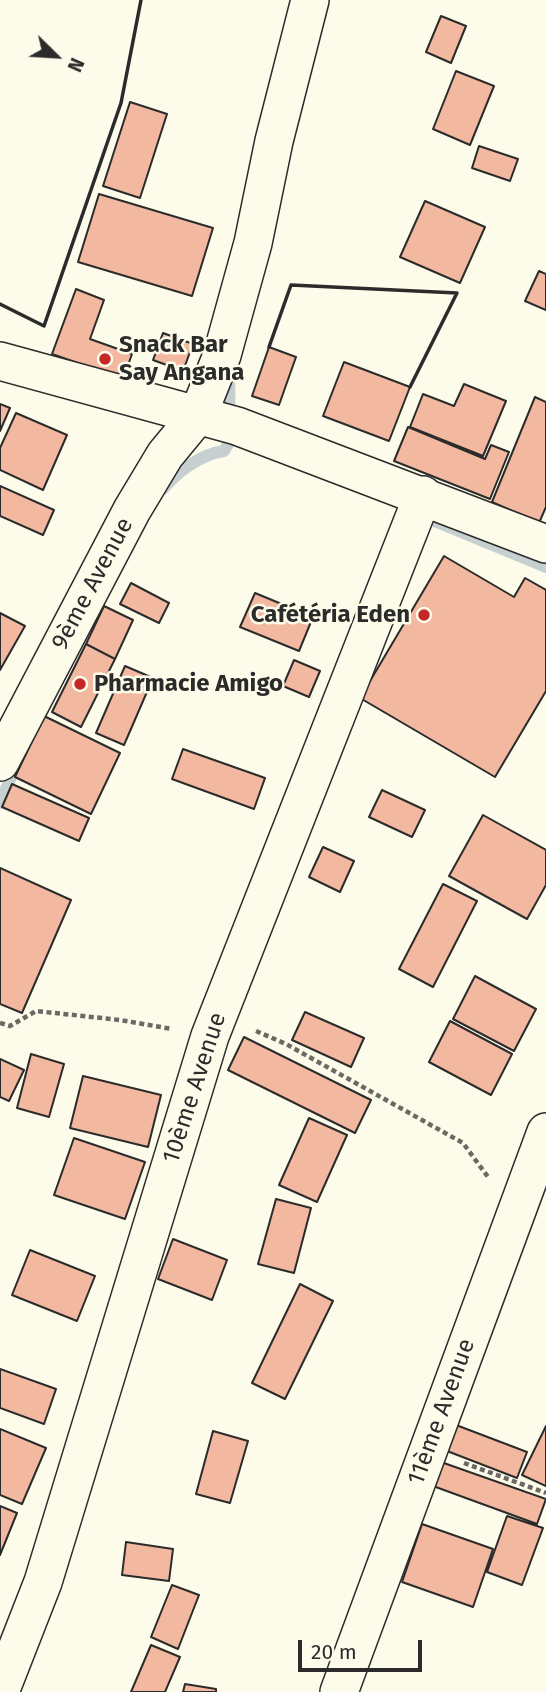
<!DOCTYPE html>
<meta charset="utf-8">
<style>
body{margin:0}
#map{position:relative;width:546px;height:1692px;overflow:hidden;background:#fdfbea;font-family:"Fira Sans",sans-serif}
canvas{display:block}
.north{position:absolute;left:21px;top:21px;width:70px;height:70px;-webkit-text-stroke:5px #fdfbea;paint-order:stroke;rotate:114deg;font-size:19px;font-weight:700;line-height:28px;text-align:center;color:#2b2b2b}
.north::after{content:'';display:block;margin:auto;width:24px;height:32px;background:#2b2b2b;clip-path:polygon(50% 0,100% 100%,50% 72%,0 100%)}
.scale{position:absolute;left:298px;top:1640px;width:124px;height:32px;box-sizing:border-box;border:4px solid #2b2b2b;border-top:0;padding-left:9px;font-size:21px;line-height:24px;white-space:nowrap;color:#2b2b2b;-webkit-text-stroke:5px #fdfbea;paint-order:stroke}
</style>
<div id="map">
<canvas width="546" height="1692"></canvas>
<div class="north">N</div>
<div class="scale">20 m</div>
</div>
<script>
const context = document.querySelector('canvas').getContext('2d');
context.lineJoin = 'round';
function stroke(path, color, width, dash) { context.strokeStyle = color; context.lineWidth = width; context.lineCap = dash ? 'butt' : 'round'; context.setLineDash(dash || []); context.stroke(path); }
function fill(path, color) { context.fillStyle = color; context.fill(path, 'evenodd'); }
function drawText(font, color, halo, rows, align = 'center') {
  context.font = font + ' "Fira Sans",sans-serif'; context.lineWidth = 5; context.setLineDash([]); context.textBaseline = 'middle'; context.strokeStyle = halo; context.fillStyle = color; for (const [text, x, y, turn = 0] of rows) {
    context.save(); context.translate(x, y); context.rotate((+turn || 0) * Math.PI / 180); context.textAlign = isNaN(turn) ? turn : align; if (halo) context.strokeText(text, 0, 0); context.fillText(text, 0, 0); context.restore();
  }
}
const stream = new Path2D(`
 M163,489C177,472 201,454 224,451L230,441L229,370
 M420,515L546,567
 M0,803L18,761`);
const building = new Path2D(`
 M441,16L466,26L451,63L426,52Z
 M456,71L494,86L470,145L433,129Z
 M130,102L167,114L140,198L103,186Z
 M479,146L518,159L510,181L472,168Z
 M99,194L213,228L192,296L78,262Z
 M425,201L485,227L460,283L400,257Z
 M539,271L546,274V310L525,301Z
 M76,289L104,300L90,339L132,354L123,379L52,354Z
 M163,333L193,344L183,371L153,360Z
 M269,347L296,357L279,405L252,396Z
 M344,362L410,387L389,441L323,416Z
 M464,384L506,401L483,456L410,427L423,394L454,406Z
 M535,397L546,402V507L539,523L492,502Z
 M0,404L10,408L0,431Z
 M16,413L67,435L43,490L0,470V448Z
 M408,427L485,459L491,445L509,452L490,499L394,461Z
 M0,486L54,510L43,535L0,516Z
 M444,556L514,597L525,578L546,590V691L495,777L360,698Z
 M131,583L169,603L159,623L120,604Z
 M255,593L313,617L299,651L240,627Z
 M104,606L133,620L115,659L86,644Z
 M0,613L25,626L0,670Z
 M86,644L115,659L81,727L52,712Z
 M294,660L320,671L309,697L283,686Z
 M125,666L153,678L124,745L96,733Z
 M44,716L120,753L91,814L15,777Z
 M183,749L265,778L254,809L172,779Z
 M12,784L89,818L79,841L2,807Z
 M382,790L425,810L412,837L369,817Z
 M483,815L546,850V885L527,919L449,876Z
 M323,847L354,861L340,892L309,877Z
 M0,868L71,900L22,1013L0,1004Z
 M443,884L477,901L433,987L399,969Z
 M475,976L536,1009L514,1051L453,1019Z
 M305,1012L364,1038L351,1067L292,1040Z
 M450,1021L512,1054L491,1095L429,1062Z
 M244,1037L371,1100L355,1133L228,1070Z
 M31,1054L64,1064L49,1117L17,1108Z
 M0,1059L24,1070L9,1101L0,1097Z
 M83,1076L161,1095L148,1147L70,1128Z
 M309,1118L347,1135L317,1202L279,1185Z
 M74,1138L145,1162L125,1219L54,1195Z
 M276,1199L311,1208L294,1273L258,1264Z
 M173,1239L227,1260L212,1300L158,1279Z
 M30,1250L95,1276L77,1321L12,1295Z
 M300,1284L333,1301L285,1399L252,1383Z
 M0,1369L56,1389L44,1424L0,1408Z
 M456,1425L527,1452L517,1478L447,1451Z
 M546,1426V1486L522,1475Z
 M0,1429L46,1448L22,1504L0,1495Z
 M213,1431L248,1441L230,1503L196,1494Z
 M441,1462L546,1499L537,1524L433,1486Z
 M0,1506L17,1513L0,1555Z
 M507,1516L543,1528L522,1585L487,1572Z
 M422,1524L493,1549L473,1607L402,1582Z
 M126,1542L173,1549L169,1581L122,1575Z
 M172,1585L199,1595L178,1649L151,1637Z
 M151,1645L180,1657L165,1692H131Z
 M185,1684L216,1689V1692H183Z`);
const path = new Path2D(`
 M0,1023L10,1026L36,1011L120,1020L172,1029
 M256,1031L286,1044L463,1143L488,1177
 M464,1463L546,1493`);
const minor = new Path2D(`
 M0,361L237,426L546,544
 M0,762L132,510L165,455L198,415L222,355L253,243L274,141L310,0
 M0,1692L43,1582L210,1036L423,495
 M339,1692L546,1132`);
const wall = new Path2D(`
 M0,304L44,326L121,103L141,0
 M269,347L291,285L457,293L410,387`);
const markers = [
 [105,359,7,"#c62828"],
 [424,615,7,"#c62828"],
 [80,684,7,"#c62828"]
];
const poiNames = [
 ["Snack Bar",119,345],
 ["Say Angana",119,373],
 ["Cafétéria Eden",410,615,"right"],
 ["Pharmacie Amigo",94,684]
];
const streetNames = [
 ["9ème Avenue",93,584,-62],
 ["10ème Avenue",195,1088,-72],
 ["11ème Avenue",442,1412,-70]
];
stroke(stream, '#c7d0d0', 12);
fill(building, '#f2b8a0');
stroke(building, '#2b2b2b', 2);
stroke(minor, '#2b2b2b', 40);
stroke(path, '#6a6964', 4.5, [5, 3.5]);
stroke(minor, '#fdfbea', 37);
stroke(wall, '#2b2b2b', 3.5);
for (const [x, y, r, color] of markers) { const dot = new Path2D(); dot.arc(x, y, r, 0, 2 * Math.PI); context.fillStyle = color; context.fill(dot); stroke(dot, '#fdfbea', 2.5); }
drawText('bold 24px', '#2b2b2b', '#fdfbea', poiNames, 'left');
drawText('24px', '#2b2b2b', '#fdfbea', streetNames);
</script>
